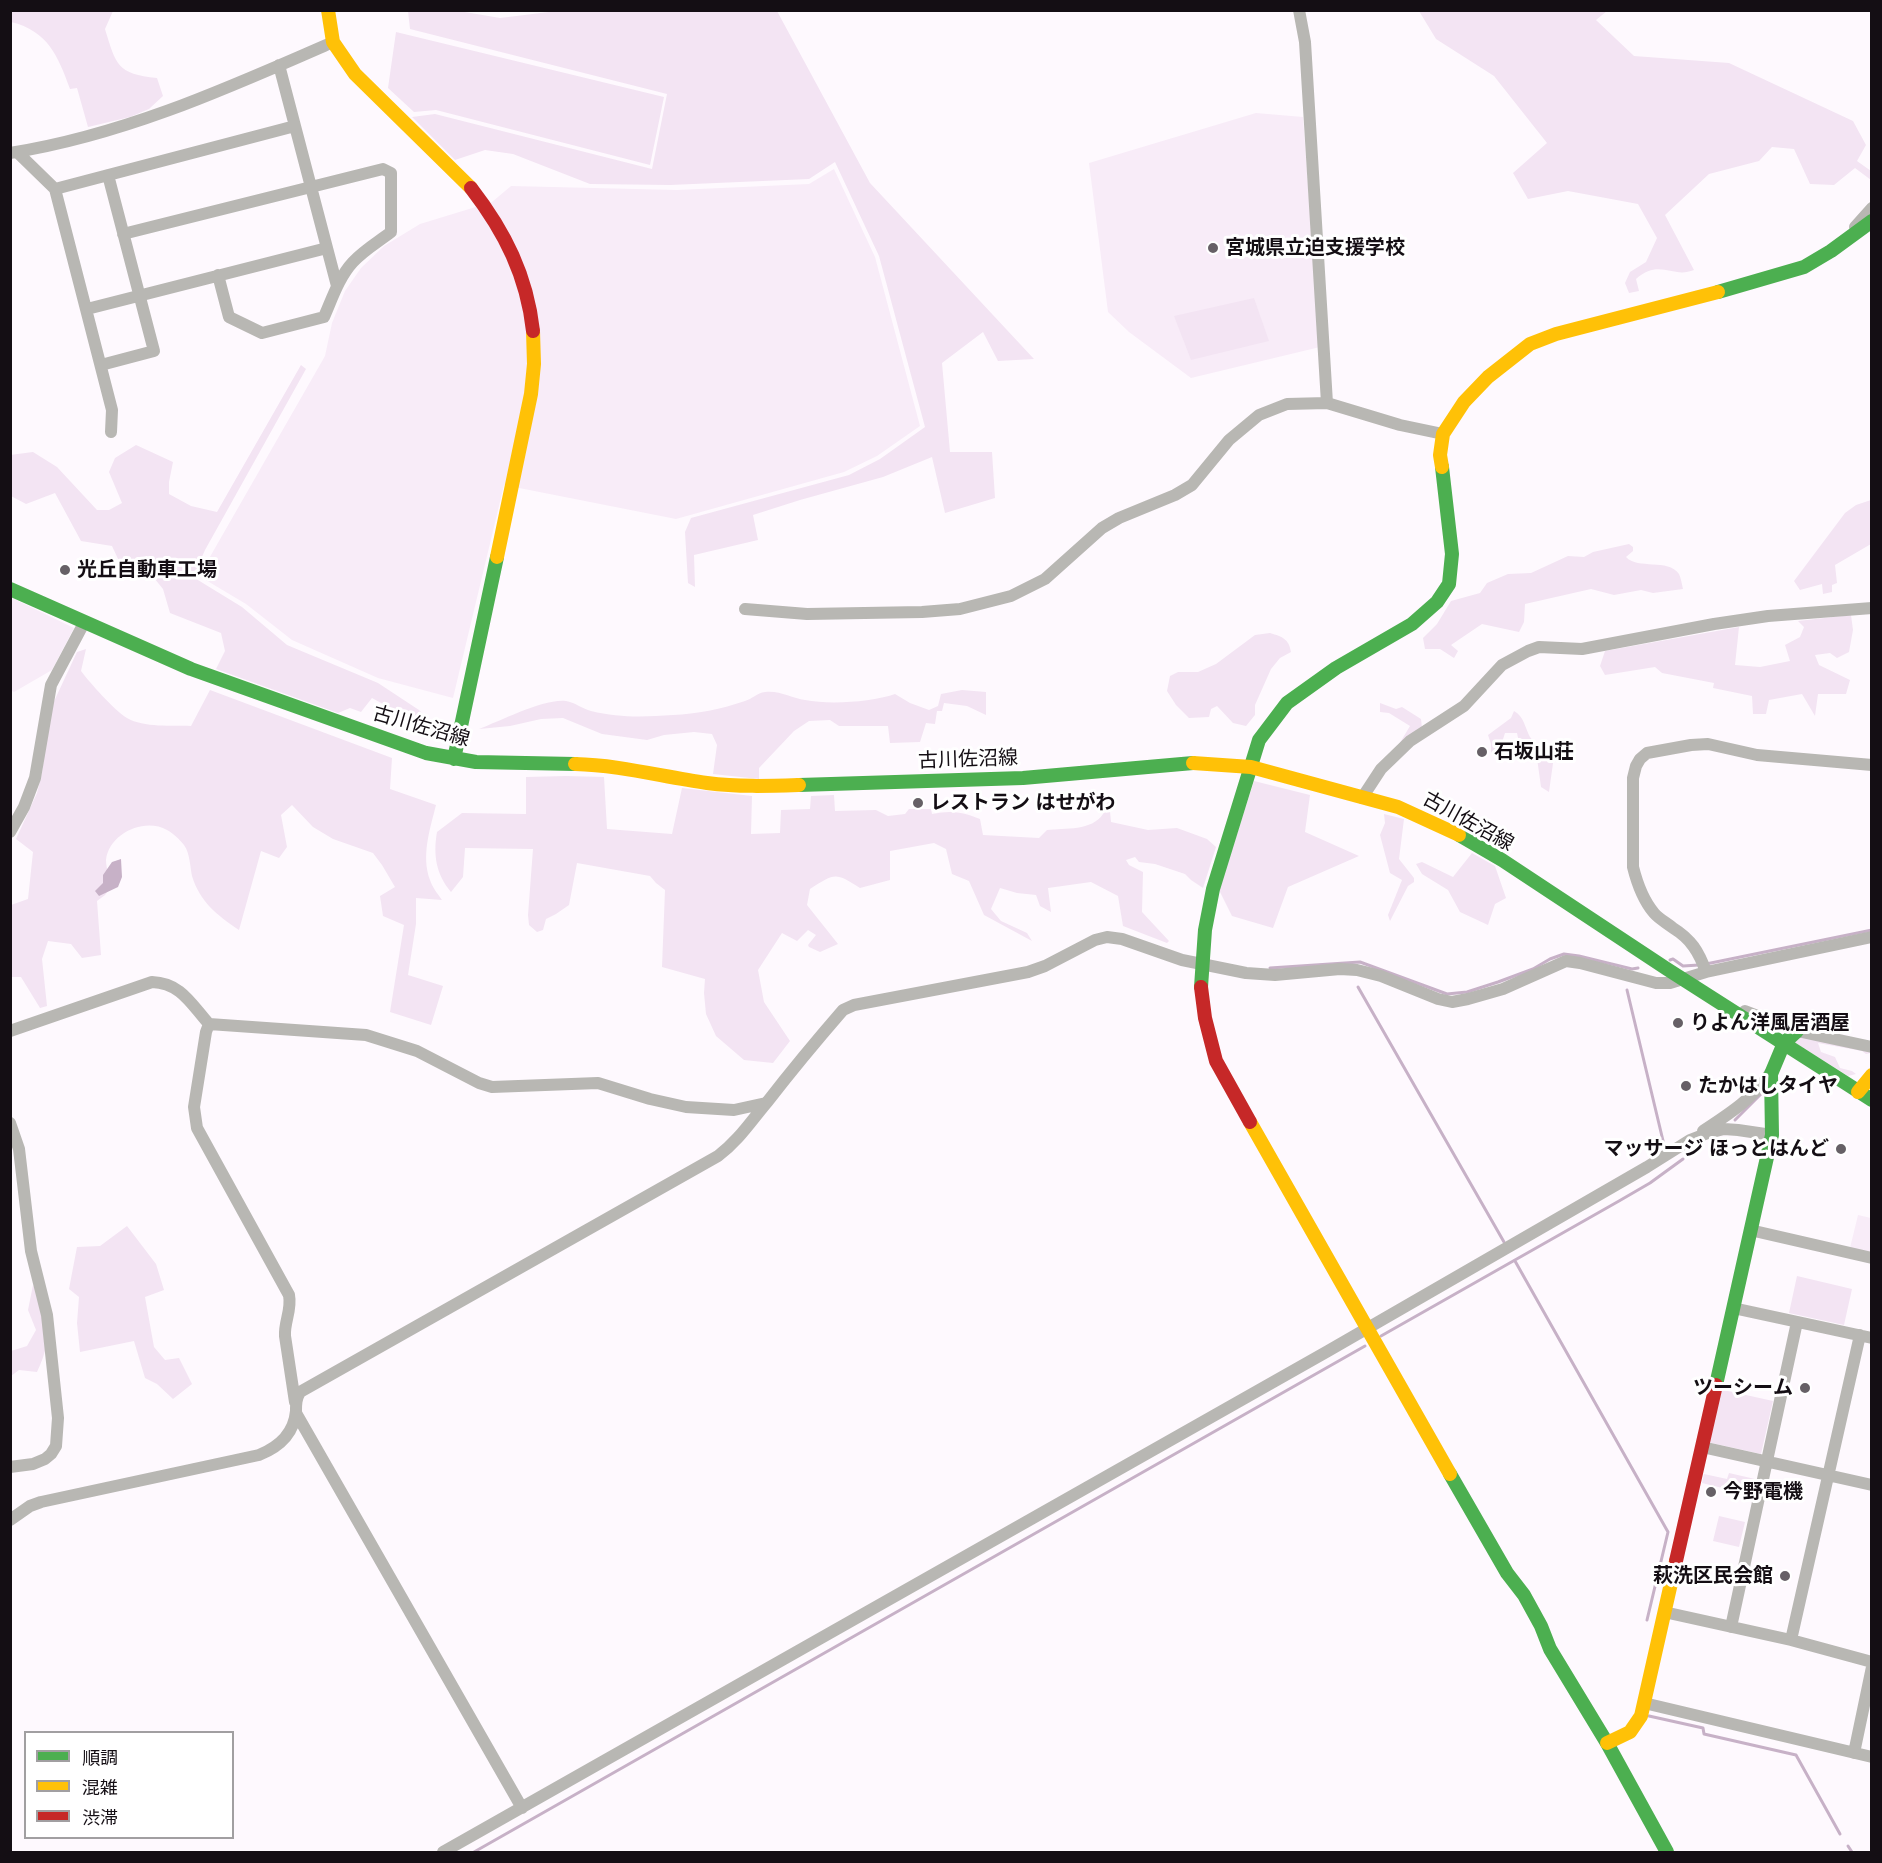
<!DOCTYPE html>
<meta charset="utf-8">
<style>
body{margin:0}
#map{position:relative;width:1882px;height:1863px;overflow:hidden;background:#fef9fe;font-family:Arial,"Noto Sans JP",sans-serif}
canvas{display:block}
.frame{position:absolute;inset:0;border:12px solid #140e14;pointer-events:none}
.legend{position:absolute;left:24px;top:1731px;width:210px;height:108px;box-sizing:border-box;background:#fff;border:2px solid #a19fa1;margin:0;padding:8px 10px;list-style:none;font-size:18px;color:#140e14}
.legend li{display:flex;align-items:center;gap:12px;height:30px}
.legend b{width:30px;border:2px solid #a19fa1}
</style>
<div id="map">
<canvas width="1882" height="1863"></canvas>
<div class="frame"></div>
<ul class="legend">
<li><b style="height:8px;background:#4caf50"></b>順調</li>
<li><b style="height:8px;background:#ffc107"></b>混雑</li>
<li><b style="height:8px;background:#c62828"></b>渋滞</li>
</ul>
</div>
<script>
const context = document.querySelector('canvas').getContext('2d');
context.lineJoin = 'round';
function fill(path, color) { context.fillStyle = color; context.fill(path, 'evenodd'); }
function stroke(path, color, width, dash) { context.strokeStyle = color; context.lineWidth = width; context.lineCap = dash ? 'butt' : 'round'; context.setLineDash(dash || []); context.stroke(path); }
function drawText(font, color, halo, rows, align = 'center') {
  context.font = font + ' Arial,"Noto Sans JP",sans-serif'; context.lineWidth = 6; context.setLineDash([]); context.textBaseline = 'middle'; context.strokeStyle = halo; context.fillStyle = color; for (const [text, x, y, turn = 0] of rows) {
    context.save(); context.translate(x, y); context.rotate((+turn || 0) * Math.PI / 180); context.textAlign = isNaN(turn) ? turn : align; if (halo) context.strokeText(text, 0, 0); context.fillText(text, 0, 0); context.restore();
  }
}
const built = new Path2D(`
 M1256,113L1303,117L1320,347L1191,378L1129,332L1108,312L1089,163Z
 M834,169L875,257L920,426L877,456L844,472L676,519L504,485L453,698L378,678L292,640L246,604L199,576L325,356L332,323L345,291L361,268L384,246L420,224L492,202L511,186L677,190L809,184Z
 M10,597L74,628L52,670L14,692L10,690Z
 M1858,1215L1871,1218V1254L1850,1248Z`);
const green = new Path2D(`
 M11,10L113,11L105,29C116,65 117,74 157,78L163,96L149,109L130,117L88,127L77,88L70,89C58,56 48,31 11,22Z
 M557,11H777L870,183L1034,359L998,361L983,332L942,363L950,452H992L995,498L945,513L932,457L883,477L800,500L753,515L758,540L694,555L695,587L688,583L685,532L691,518L849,475L880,459L925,427L879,256L835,162L809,179L670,185L590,184L513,154L485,150L455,160L412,117L435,114L652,169L667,94L410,29L408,11H459L500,18Z
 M1419,11H1607L1596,20L1634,56L1729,63L1853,121L1866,145L1857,161L1871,171V180L1855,168L1834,185L1810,184L1794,149L1772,147L1759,161L1709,174L1665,215L1694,270C1672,279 1660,258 1636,279L1639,291L1629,293L1625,283L1630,272L1646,262L1657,238L1638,204L1568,191L1528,199L1513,173L1547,143L1494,76L1436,39Z
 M396,32L664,97L650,165L436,110L414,112L388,88Z
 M1254,298L1269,341L1191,360L1174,316Z
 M301,365L306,369L205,550L193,577L242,607L287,645L378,683L419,710L437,729L412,720L372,698L361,712L350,708L338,713L216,669L225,651L221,633L170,613L163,589L150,573L138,571L125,574L112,546L81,541L55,493L26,504L11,496L10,455L33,452L57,467L97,510H109L122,503L109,472L115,458L136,445L173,462L169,482V494L191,506L217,512Z
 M1871,500V544L1835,565L1837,583L1832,585V592L1823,594L1822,584L1800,590L1794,581L1845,513L1856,505Z
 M1629,544L1633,547V551L1626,557C1638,570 1668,558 1679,574C1681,578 1682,585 1683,589L1653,593L1641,590L1614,595L1591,589L1525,604L1524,622L1519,632L1482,624L1451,645L1458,651L1454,658L1440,649H1425L1423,638L1437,624L1451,601L1480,593L1487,583L1508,574L1531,573L1568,556L1584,557L1593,552Z
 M1851,615L1853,630L1849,652L1837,658L1830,653L1815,655L1819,665L1850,680L1846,694H1818L1815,716L1802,694L1769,700L1766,714H1753L1752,696L1713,688L1714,683L1662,673L1655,667L1605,675L1600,666L1605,651L1739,627L1735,665L1760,667L1790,661L1785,645L1800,637L1804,627L1798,621Z
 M1270,633C1283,637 1289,639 1291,652L1280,658L1271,669L1255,705V715L1246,726L1233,723L1217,706L1211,709L1209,717L1189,718L1176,705L1167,691L1170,676L1178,672H1198L1216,664L1255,635Z
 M86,649L81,671C91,684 113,709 127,718C144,728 172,725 191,726L210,690L392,758L390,789L436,805C430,829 421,856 430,880C432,887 438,894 442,900L416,898V924L408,975L443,986L431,1025L390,1012L404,925L383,916L380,896L395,887L382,865L373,853L333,839L313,827L292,805L281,815L287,847L279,858L261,851L239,930C217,915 200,902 192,876C190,867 190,853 184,845C180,840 173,833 167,830C145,817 109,833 106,860C106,868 110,879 111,887L105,895L97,901L101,955L82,958L71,944L48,941L42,959L47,1006L40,1008L21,977H11V905L28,899L33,852L16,839L37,793L42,773L50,710L77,652Z
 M962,690L986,692V715L967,706L944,703L942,711H937L935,724L926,723L920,742L890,743L888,726H839L830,720L809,721L794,731L759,768V779L713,774L717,745L712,734L694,732L664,735L647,740L602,734L563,718L541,719L510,726L479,729C500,721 545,698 566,701C574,702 583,709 591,711C619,718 645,717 673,715C696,714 722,709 745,701C752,699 757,693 765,692C779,690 792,698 805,700C830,705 872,702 895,694L910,703L929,710L938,706L941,694Z
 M1380,703L1396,709L1402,707L1421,719L1422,728L1398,746L1410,726L1389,713L1380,712Z
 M1514,711C1524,716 1525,728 1530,737C1534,744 1547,749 1554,756L1549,792L1541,787L1537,758L1520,747L1517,733H1505L1497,758L1491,753V744L1488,735L1511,718Z
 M566,776L604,777L607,829L672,834L682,788L752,796L751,834L780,833L781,810L810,809L811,796L834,795L835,811L876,810L888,816L905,814L909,809H931L932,814C951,810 963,812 980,819L983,835L1039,838L1047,830C1065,828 1092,831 1103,814C1105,809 1105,805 1109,801L1111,822L1148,830L1177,828L1207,839L1216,847L1203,888L1191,880L1185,874L1155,864L1139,862L1135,857L1126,860L1129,865L1143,872L1142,912L1169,941L1167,943L1123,926L1118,896L1091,882L1048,888L1051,912L1040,906L1036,895L1017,893L1000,888L991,909L1001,921L1027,933L1032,941L984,915L969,881L952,874L946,849L934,843L890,851V880L860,888C835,872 835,873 810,889L807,905L838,944L820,952L809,947L808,945L816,935L808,930L797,941L782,933L758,970L764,1002L790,1041L773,1063L744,1060L716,1036L706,1014L704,993L705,979L662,967L665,890L656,883L650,876L577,863L569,905L556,914L546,919L543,930L537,932L529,925L528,915L533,849L465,848L463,877L451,892C436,874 433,855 437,832L462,813L526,814V777Z
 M1254,781L1310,795L1305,832L1359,856L1288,887L1273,928L1232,916L1219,890Z
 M1469,813L1472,824L1506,844L1504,851L1462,827Z
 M1384,814L1404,819L1399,859L1414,878V882L1408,886L1390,921L1388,915L1402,880L1390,873L1380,835L1385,823Z
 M1472,853L1495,866L1506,898L1495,904L1488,925L1460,912L1448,890L1422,874L1416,864L1422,862L1453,877Z
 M1797,1035L1871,1052V1053L1866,1054L1862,1051L1818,1043L1821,1052L1835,1057L1840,1068L1852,1071L1856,1074L1848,1076L1794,1042Z
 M127,1226L156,1264L164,1290L145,1297L154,1347L165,1360L179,1358L192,1384L173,1399L157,1384L145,1378L134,1341L80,1352L77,1323L79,1297L69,1289L77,1247L100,1246Z
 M1797,1276L1852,1289L1844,1325L1789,1313Z
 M33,1285C39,1296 47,1332 46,1345C45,1354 41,1363 37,1372L19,1370L11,1376V1351L27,1346L36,1330L28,1310Z
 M1719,1389L1773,1401L1761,1454L1707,1442Z
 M1729,1473L1755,1479L1751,1495L1702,1483L1704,1474L1727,1479Z
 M1719,1516L1745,1522L1739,1547L1713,1541Z`);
const water = new Path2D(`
 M121,859L122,877L118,887L99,896L95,891L103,883V875L112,862Z`);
const stream = new Path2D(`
 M1670,960L1673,959L1683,966L1699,965
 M1706,964L1872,930
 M1270,968L1360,962L1447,994L1467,992L1498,982L1533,969L1550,959L1564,954L1579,956L1632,969L1638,968
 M1358,987L1504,1242
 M1627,990L1665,1149
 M1735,1120L1761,1094
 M1515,1261L1668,1532L1647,1620
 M1381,1336L1619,1201L1650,1183L1683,1159
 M1649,1716L1703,1728L1704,1734L1796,1755L1840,1834
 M1848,1846L1852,1852
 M474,1852L1365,1346`);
const street = new Path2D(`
 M1299,10L1305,42L1327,403
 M279,65L337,286
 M17,152L55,189L112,410L111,432
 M10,153C124,135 228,88 333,42
 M55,189L295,126
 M1855,227L1872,208
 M123,234L383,169L391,173V232C378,242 364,250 353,262C339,277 332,299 324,317L262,333L229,317L218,275
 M87,309L327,248
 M101,365L154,351L108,175
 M745,609L807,614L922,612L960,609L1011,596L1045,579L1102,528L1119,518L1175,495L1192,485L1229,440L1259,415L1287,404L1327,403L1400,425L1443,434
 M1362,798L1381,769L1410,741L1464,706L1502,665L1528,651L1539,647L1582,649L1714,624L1768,616L1872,608
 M10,832L24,807L35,778L51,685L84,623
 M1706,972C1699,952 1691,939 1673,928C1667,923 1659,919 1654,913C1643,900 1637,883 1633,867V778L1636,766L1640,759L1647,753L1691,745L1708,744L1757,755L1872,765
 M1745,1011L1797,1031L1872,1047
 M209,1024L206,1032L194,1107L197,1128L289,1295C292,1310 284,1322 285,1336L295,1402
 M10,1031L152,982C181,983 191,1004 209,1024L366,1035L417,1051L479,1083L492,1087L598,1083L650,1099L686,1107L734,1110L766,1103
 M10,1123L19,1149L31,1251L47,1315L58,1418L56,1446L51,1454L45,1459L33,1464L10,1467
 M1703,1131C1729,1114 1754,1098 1771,1072
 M1750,1230L1872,1258
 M1733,1308L1872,1338
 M296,1413L522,1808
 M1702,1447L1872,1485
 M10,1520L30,1506L41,1502L259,1455C279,1447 294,1434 296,1411C296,1404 296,1399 300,1392L718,1156C739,1140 751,1121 768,1101C792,1070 817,1040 843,1010L854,1005L1028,972L1045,966L1095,940L1107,937L1122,939L1182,960L1246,973L1275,975L1340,969L1357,970L1381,976L1438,999L1452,1002L1468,999L1503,989L1566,961L1580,963L1656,983H1670L1706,972L1872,937
 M1664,1612L1791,1640L1872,1662
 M1731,1627L1797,1322
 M1791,1640L1860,1335
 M1644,1703L1872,1757
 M1854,1753L1872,1667
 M443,1852L1328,1351L1647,1167L1690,1140L1708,1133L1724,1129L1738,1130L1772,1135`);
const fast = new Path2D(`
 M1718,292L1804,267L1831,251L1872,221
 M10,589L191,669L426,753L476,762L575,764
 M454,759L497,557
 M799,785L1023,778L1193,763
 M1459,835L1502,860L1667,969L1872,1100
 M1201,987L1205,930L1213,889L1259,740L1287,703L1336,668L1412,624L1437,602L1449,584L1452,554L1442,467
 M1716,1385L1772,1135L1771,1074L1784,1043L1797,1031
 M1450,1474L1507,1573L1524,1595L1541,1626L1550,1649L1607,1743L1667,1852`);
const slow = new Path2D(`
 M328,10L333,42L355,74L471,188
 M1442,467L1440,455L1443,434L1464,402L1488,377L1530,344L1556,334L1718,292
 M497,557L531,394L534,364L533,331
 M1193,763L1251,767L1398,807L1459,835
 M575,764C620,765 663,777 707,783C738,787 768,786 799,785
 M1858,1092L1872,1075
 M1250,1122L1450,1474
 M1607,1743L1630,1732L1641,1716L1676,1561`);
const jam = new Path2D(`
 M471,188C505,232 527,276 533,331
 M1201,987L1205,1018L1216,1061L1250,1122
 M1676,1561L1716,1385`);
const markers = [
 [1213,248,6,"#666066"],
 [65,570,6,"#666066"],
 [1482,752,6,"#666066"],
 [918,803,6,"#666066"],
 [1678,1023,6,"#666066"],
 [1686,1086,6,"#666066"],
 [1841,1149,6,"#666066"],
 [1805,1388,6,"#666066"],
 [1711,1492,6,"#666066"],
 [1785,1576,6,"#666066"]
];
const poiNames = [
 ["宮城県立迫支援学校",1225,248],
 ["光丘自動車工場",77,570],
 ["石坂山荘",1494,752],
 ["レストラン はせがわ",930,803],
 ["りよん洋風居酒屋",1690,1023],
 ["たかはしタイヤ",1698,1086],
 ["マッサージ ほっとはんど",1829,1149,"right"],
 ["ツーシーム",1793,1388,"right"],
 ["今野電機",1723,1492],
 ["萩洗区民会館",1773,1576,"right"]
];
const streetNames = [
 ["古川佐沼線",421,727,16],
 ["古川佐沼線",968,760,-2],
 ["古川佐沼線",1468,822,29]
];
fill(built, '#f8ecf8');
fill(green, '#f3e4f3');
fill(water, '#c7b1c7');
stroke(stream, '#c7b1c7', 3);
stroke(street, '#b8b7b3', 12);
stroke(fast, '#4caf50', 14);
stroke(slow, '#ffc107', 14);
stroke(jam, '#c62828', 14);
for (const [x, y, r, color] of markers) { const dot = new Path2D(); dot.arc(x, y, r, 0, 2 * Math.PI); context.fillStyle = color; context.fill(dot); stroke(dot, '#fff', 2); }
drawText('bold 20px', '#140e14', '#fff', poiNames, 'left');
drawText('20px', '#140e14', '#fff', streetNames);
</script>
